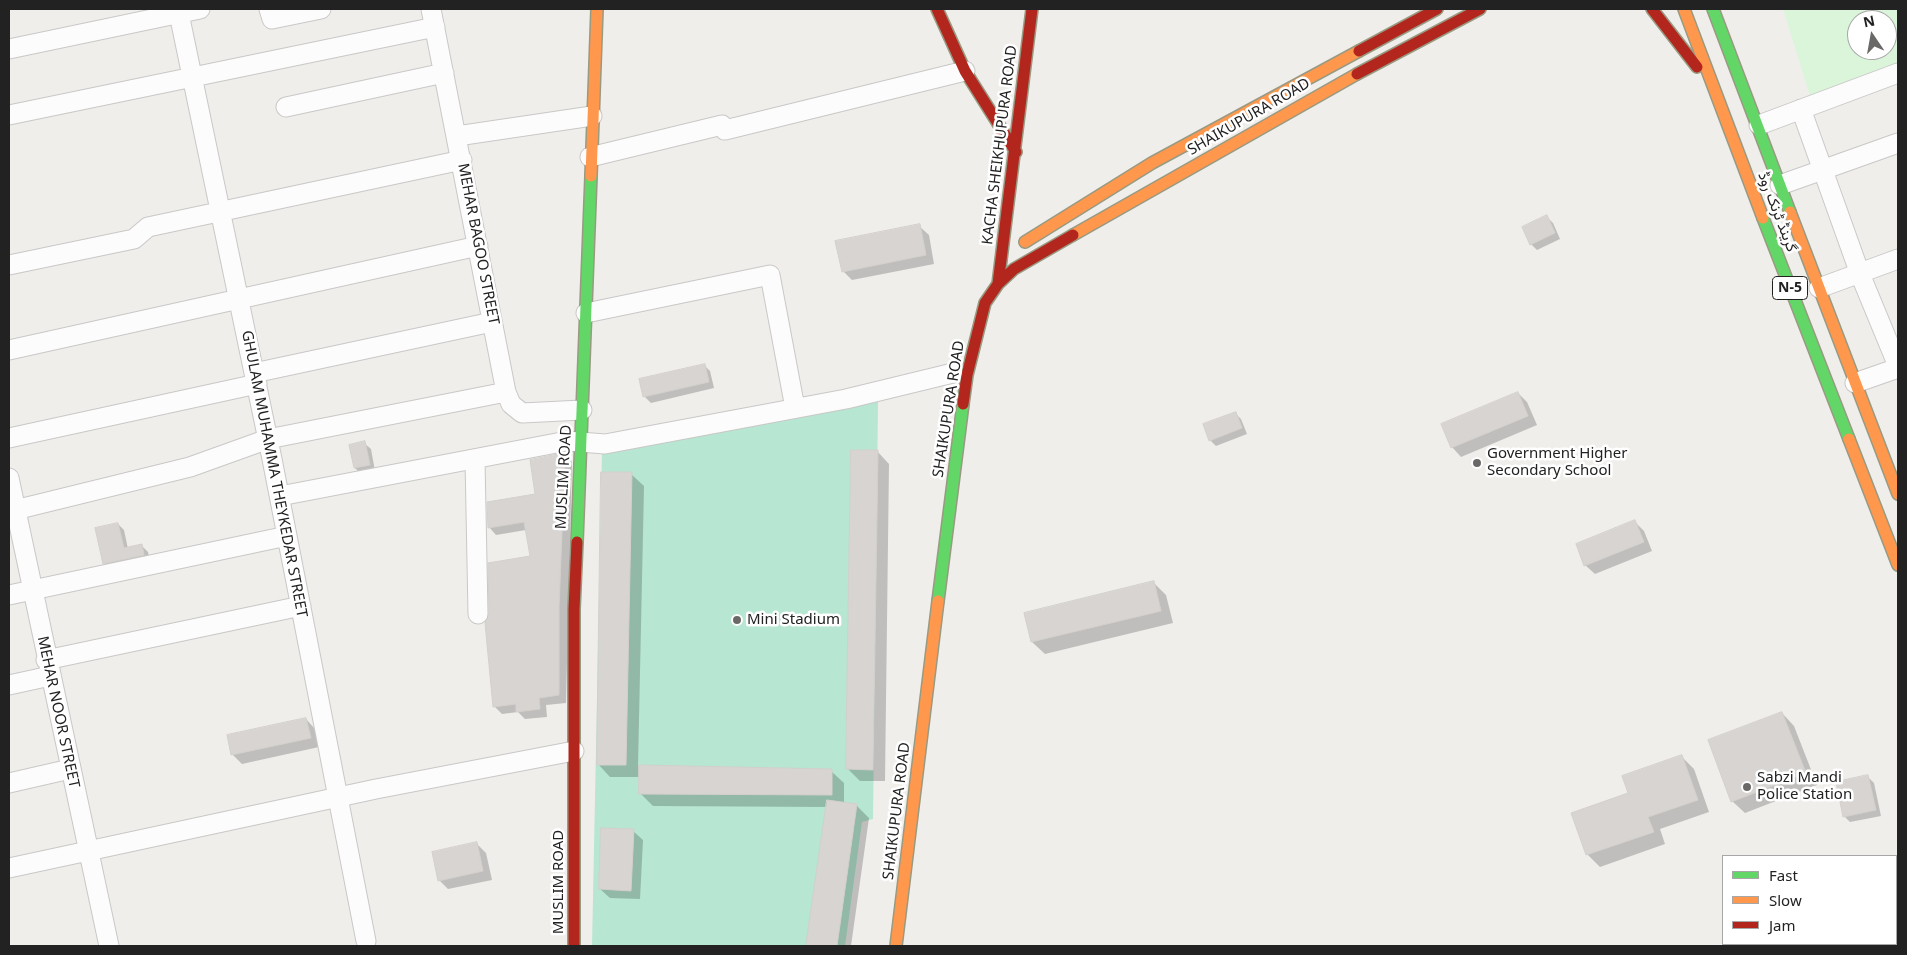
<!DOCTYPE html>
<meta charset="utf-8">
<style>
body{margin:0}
#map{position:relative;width:1907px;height:955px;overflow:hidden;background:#f0eeeb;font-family:"Noto Sans",sans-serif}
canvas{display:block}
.frame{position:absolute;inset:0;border:10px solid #222;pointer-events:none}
.legend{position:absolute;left:1722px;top:855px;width:175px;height:90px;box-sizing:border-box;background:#fff;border:1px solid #a7a7a7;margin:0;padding:6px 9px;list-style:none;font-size:15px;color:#222}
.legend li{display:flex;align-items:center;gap:10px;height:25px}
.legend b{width:25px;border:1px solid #a7a7a7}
.north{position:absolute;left:1847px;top:10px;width:50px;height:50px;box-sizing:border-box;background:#fff;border:1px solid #a7a7a7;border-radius:50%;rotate:348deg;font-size:14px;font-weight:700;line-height:20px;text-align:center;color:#222}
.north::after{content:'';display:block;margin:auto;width:18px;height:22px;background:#6a6968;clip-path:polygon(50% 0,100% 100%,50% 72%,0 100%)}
</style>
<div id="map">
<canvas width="1907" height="955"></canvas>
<div class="frame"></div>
<ul class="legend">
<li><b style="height:6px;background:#63d668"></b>Fast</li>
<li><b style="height:6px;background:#ff974d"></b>Slow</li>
<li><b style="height:6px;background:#b3261e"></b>Jam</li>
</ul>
<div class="north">N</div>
</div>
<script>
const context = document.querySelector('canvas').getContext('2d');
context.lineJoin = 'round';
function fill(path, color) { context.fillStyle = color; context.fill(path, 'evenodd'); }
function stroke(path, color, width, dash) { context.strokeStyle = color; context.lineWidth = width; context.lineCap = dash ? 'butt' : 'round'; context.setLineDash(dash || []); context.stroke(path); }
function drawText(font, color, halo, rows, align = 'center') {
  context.font = font + ' "Noto Sans",Vazirmatn,sans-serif'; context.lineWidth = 5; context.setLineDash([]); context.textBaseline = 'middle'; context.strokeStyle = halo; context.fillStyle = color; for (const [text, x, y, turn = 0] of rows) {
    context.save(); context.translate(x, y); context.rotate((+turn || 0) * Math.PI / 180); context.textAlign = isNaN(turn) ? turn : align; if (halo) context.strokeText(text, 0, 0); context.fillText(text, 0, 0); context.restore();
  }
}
const park = new Path2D(`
 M1783,9H1898V63L1810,96ZM1857,20H1887V50H1857Z`);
const pitch = new Path2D(`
 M878,401L873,819L862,822L845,946H592L602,452Z`);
const shadow = new Path2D(`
 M1547,217L1553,223L1560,239L1537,250L1531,244Z
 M919,226L929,235L934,264L852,280L843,271Z
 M704,365L710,371L714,388L651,403L645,397L641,380Z
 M1518,393L1527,402L1537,425L1461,457L1452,447Z
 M1235,413L1241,419L1247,434L1216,446L1210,440Z
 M364,443L371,449L375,471L361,474L355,468L350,446Z
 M877,451L889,464L885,781H860L848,769Z
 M565,454L572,462L566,703L546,705L547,717L525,719L518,712L502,714L494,706L531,557L526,530L496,535L489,527L536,495Z
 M631,474L644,486L638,766L831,771L844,783V804L857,806L869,818L851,946H807L827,807L653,806L640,793L641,777H610L598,764Z
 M1635,522L1644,531L1652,551L1595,574L1585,565Z
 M118,524L124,530L128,549L142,546L148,552L150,561L110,569L104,563Z
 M1154,583L1166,595L1173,623L1045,654L1032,642Z
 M1782,713L1794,726L1817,785L1745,813L1732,801Z
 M306,719L315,729L319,747L242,764L232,754Z
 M1682,757L1694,769L1709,812L1660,829L1665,844L1600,867L1587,854L1630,794Z
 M1868,777L1874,783L1881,816L1850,822L1844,816Z
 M633,831L643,840L640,899L610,898L600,889Z
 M476,843L486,853L492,880L448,889L439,880Z
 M1816,944H1842L1845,946H1816Z`);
const building = new Path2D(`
 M1547,215L1555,233L1530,245L1522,227Z
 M920,224L926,255L842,272L835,241Z
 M705,364L709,382L643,397L639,379Z
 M1518,392L1528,416L1451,448L1441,424Z
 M1236,412L1242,428L1209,441L1203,424Z
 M365,441L370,465L354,468L349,445Z
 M851,450H878L873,770L846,769Z
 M565,453L559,608V695L539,698L540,709L516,712V704L493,707L485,623L489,614L488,563L530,556L524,522L488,528L487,502L535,494L530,460Z
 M601,472H632L626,765H597Z
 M1635,520L1644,542L1584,566L1576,544Z
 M118,523L124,548L142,544L144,555L103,564L95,528Z
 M1154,581L1161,611L1031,642L1024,613Z
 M1782,712L1806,773L1731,802L1708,740Z
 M306,718L311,738L231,755L227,735Z
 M1682,755L1698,800L1648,817L1654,832L1586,855L1571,813L1628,793L1622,776Z
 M639,765L832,769V795L639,794Z
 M1868,775L1876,810L1843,817L1836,782Z
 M827,800L857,804L837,946H806Z
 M601,828L634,829L631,891L599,889Z
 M477,842L483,871L438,881L432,852Z`);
const street = new Path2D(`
 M178,9L272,459L366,941
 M269,9L272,19L321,9
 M431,9L506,392L511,404L522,413L582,410
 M9,49L200,9
 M286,107L444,73
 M1801,109L1860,274L1898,366
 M9,115L435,27
 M1759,125L1898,73
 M457,136L592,116
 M590,157L722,125L725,130L965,71
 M1780,185L1898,143
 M9,265L134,239L148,227L462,160
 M1819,288L1898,259
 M586,313L770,275L795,408
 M9,350L478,246
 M254,373L492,322
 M1855,383L1898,368
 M9,438L257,384
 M475,459L478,614
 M9,478L109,946
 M280,496L567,441L605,444L846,399L953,373
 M15,510L190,467L268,439L506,392
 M9,595L287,536
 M46,660L301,606
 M9,685L50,676
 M9,783L70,769
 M9,868L376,789L574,751`);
const fast = new Path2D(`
 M1713,9L1790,212
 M1763,218L1849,439
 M577,542L591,176
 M938,601L963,404`);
const slow = new Path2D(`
 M1684,9L1763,218
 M591,176L597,9
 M1790,212L1898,494
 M1073,235L1357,74
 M1025,242L1152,163L1359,51
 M1849,439L1898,565
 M896,946L938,601`);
const jam = new Path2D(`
 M937,9L965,71L1016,152
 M1652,9L1697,67
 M1359,51L1437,9
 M1357,74L1480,9
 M998,284L1032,9
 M963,404L967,375L985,303L998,284L1014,269L1073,235
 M574,946V609L577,542`);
const markers = [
 [1477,463,5,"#6a6968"],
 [737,620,5,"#6a6968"],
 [1747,787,5,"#6a6968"]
];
const shields = [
 [1790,288,35]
];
const shieldNames = [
 ["N-5",1790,288]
];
const streetNames = [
 ["SHAIKUPURA ROAD",1249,117,-30],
 ["KACHA SHEIKHUPURA ROAD",1000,145,-83],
 ["گرینڈ ٹرنک روڈ",1777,212,69],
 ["MEHAR BAGOO STREET",478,244,79],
 ["SHAIKUPURA ROAD",949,409,-81],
 ["GHULAM MUHAMMA THEYKEDAR STREET",274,474,79],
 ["MUSLIM ROAD",564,477,-87],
 ["MEHAR NOOR STREET",58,712,78],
 ["SHAIKUPURA ROAD",897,811,-83],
 ["MUSLIM ROAD",559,882,-90]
];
const poiNames = [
 ["Government Higher",1487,454],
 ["Secondary School",1487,471],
 ["Mini Stadium",747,620],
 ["Sabzi Mandi",1757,778],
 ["Police Station",1757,795]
];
fill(park, '#daf5da');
fill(pitch, '#b7e6d2');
fill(shadow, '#0003');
fill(building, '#d7d4d2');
stroke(building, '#d3d0cc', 1);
stroke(street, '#c9c8c7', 21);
stroke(fast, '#999a82', 14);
stroke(slow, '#999a82', 14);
stroke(jam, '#999a82', 14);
stroke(street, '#fdfcfc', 19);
stroke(fast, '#63d668', 11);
stroke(slow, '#ff974d', 11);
stroke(jam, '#b3261e', 11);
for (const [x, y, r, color] of markers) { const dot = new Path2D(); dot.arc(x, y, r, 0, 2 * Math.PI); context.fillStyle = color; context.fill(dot); stroke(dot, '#fff', 2); }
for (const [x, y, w] of shields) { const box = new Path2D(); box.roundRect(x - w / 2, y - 11.5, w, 23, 4); context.fillStyle = '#fff'; context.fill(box); stroke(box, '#222', 1); }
drawText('bold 14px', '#222', null, shieldNames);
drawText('15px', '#222', '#fff', streetNames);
drawText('15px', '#222', '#fff', poiNames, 'left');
</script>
